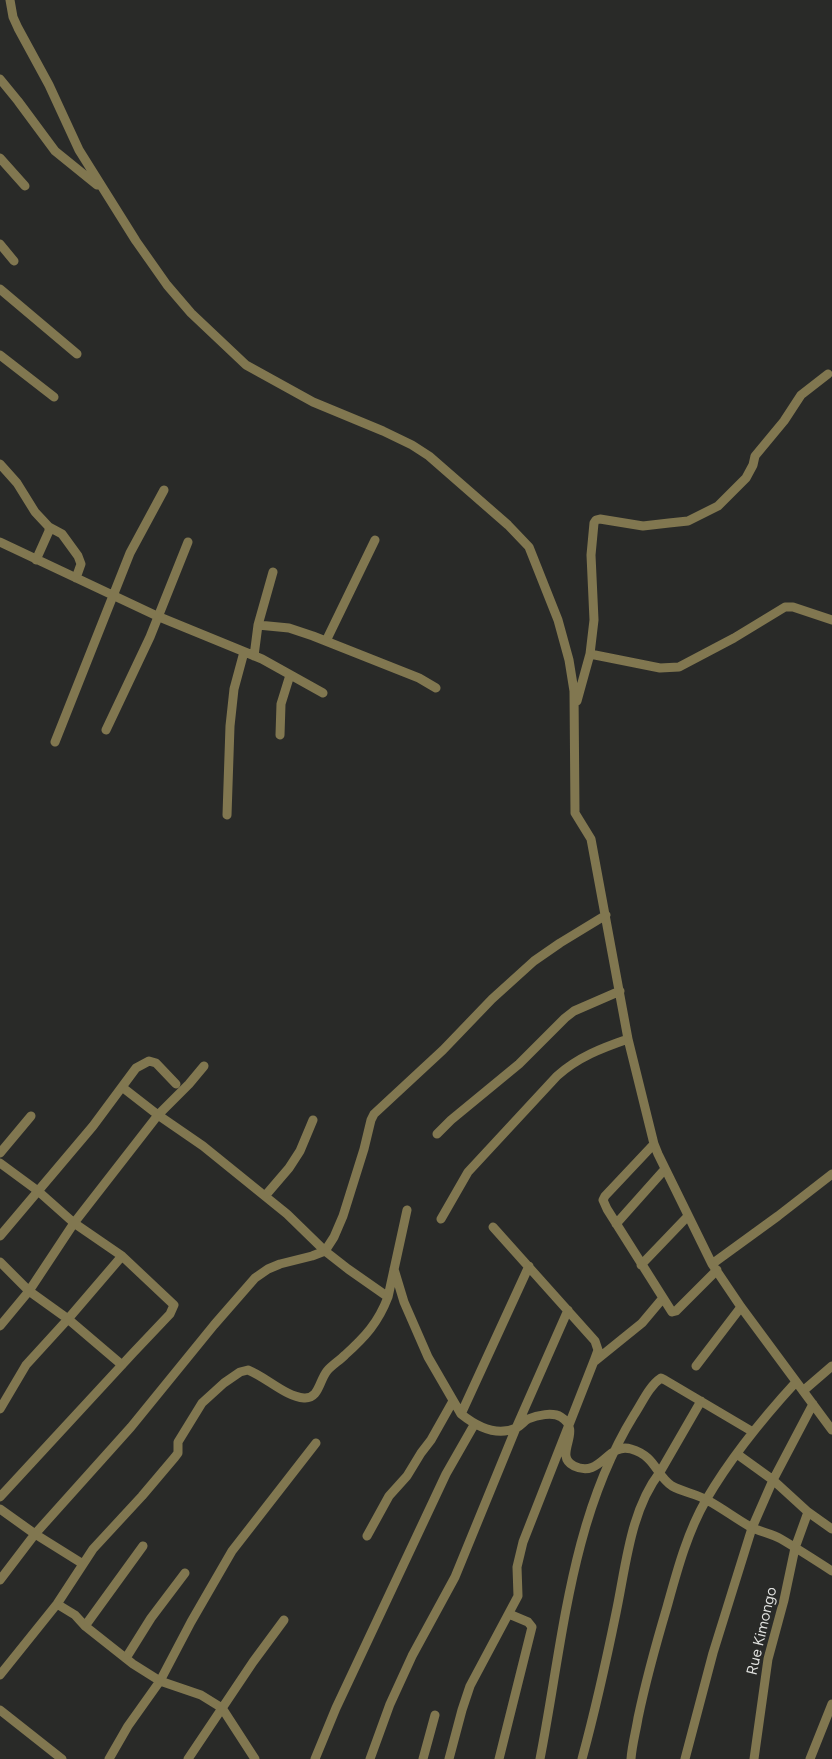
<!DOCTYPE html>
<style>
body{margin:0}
canvas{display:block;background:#292a28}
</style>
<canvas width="832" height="1759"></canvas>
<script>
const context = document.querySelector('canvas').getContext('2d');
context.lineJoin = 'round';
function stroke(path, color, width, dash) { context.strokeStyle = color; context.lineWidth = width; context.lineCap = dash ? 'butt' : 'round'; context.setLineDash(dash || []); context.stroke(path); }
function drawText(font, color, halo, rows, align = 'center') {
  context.font = font + ' Figtree,sans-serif'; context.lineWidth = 5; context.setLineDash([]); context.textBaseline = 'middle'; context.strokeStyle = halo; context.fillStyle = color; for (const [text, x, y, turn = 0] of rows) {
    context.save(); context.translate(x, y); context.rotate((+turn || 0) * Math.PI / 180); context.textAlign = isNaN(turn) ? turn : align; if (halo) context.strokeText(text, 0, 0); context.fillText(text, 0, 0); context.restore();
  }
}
const minor = new Path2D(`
 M10,0L13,17L18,28L49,85L79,150L136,241L167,285L191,313L246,365L313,402L383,431L412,445L429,456L508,525L529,547L558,620L569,660L574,691L575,813L591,839L628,1039L654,1144L658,1154L712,1264L741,1307L832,1430
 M0,79L18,101L55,151L97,185
 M0,158L25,186
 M0,244L14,261
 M0,289L77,354
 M0,355L54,397
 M0,464L17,483L35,512L49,527L62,534L78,556L81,564L76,578
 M0,542L157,616L262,659L323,693
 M36,560L49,531V527
 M258,625L289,628L313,636L419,678L436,688
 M326,641L375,540
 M590,654L660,668L679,667L734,638L785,607H793L832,620
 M254,656L258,625L273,572
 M577,701L590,654L594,620L591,555L594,523L596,520L600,519L643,526L669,523L688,521L718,506L746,478L753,465L755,456L784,421L801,395L828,374
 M106,730L150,637L188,542
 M280,735L281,704L290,675
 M55,742L130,553L164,490
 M227,815L230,726L234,689L244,652
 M122,1087L158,1115L203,1146L287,1214L325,1251L348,1269L388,1297
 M437,1134L451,1120L519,1064L565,1018L574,1011L620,991
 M654,1144L605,1196L603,1200L607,1209L672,1312L676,1311L717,1270
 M0,1153L31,1116
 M0,1163L38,1191L74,1223L122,1256L174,1305L170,1314L133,1353L0,1497
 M265,1196L289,1168L300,1151L313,1120
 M441,1219L468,1172L557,1076C578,1057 602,1048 628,1039
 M616,1224L665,1169
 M0,1236L93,1126L136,1068L149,1061L156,1063L176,1084
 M0,1262L29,1291L68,1319L122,1365
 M712,1264L778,1216L832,1174
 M641,1265L688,1216
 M529,1266L461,1414C476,1426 496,1437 516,1428C521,1426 524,1421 528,1419C537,1415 553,1412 561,1417C584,1431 552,1455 574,1466C601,1479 607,1442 631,1449C656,1456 656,1476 672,1486C683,1492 696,1494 707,1500C722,1508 735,1518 749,1526C759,1532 771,1533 781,1539C798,1549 815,1560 832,1571
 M394,1269L404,1302L428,1357L461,1414
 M0,1326L29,1291L74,1223L158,1115L189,1084L204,1066
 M595,1361L642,1323L663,1298
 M696,1366L741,1307
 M803,1391L832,1366
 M0,1409L26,1365L68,1319L122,1256
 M737,1454L773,1480L808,1512L832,1529
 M0,1509L35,1534L83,1564
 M367,1536L389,1496L407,1476L421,1453L431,1440L453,1401
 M0,1580L35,1534L131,1427L214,1325L255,1278L268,1269L280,1264L312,1256L325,1251L334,1237L343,1216L364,1149L371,1120L374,1114L443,1050L492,999L534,961L560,943L606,915
 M57,1604L75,1615L85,1626L133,1664L160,1681L201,1695L222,1708L255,1759
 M85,1626L143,1546
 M126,1658L151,1618L185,1573
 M0,1675L57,1604L93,1549L142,1496L175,1457L178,1453V1442L202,1403L224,1383L240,1372L248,1370C266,1377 286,1397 304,1398C319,1399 319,1381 327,1371C332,1365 339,1361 345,1355C365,1337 378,1323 388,1297L407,1210
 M0,1710L62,1759
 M109,1759L128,1726L160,1681L191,1622L232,1551L316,1443
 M188,1759L253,1662L284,1620
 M315,1759L336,1708L446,1474L474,1425
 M370,1759L390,1704L412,1656L455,1577L516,1428L568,1310
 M423,1759L435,1715
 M449,1759L462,1710L470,1686L518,1596L517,1567L523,1542L594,1361L598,1350L595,1341L493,1227
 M499,1759L532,1627L528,1622L509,1614
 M540,1759C563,1642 570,1519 634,1415C642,1403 649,1386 661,1378L665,1380L753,1432
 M582,1759C595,1711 606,1662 616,1613C626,1566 630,1511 660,1472L701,1401
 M631,1759C632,1745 636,1731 638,1718C646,1680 656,1644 667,1607C677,1571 687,1533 706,1500C731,1457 763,1418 796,1382
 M685,1759L713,1653L752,1528L773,1480L813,1404
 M754,1759L768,1659L784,1600L795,1548L808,1512
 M810,1759L832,1704`);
const streetNames = [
 ["Rue Kimongo",762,1631,-77]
];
stroke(minor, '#817750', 9);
drawText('15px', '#dedfdd', '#292a28', streetNames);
</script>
